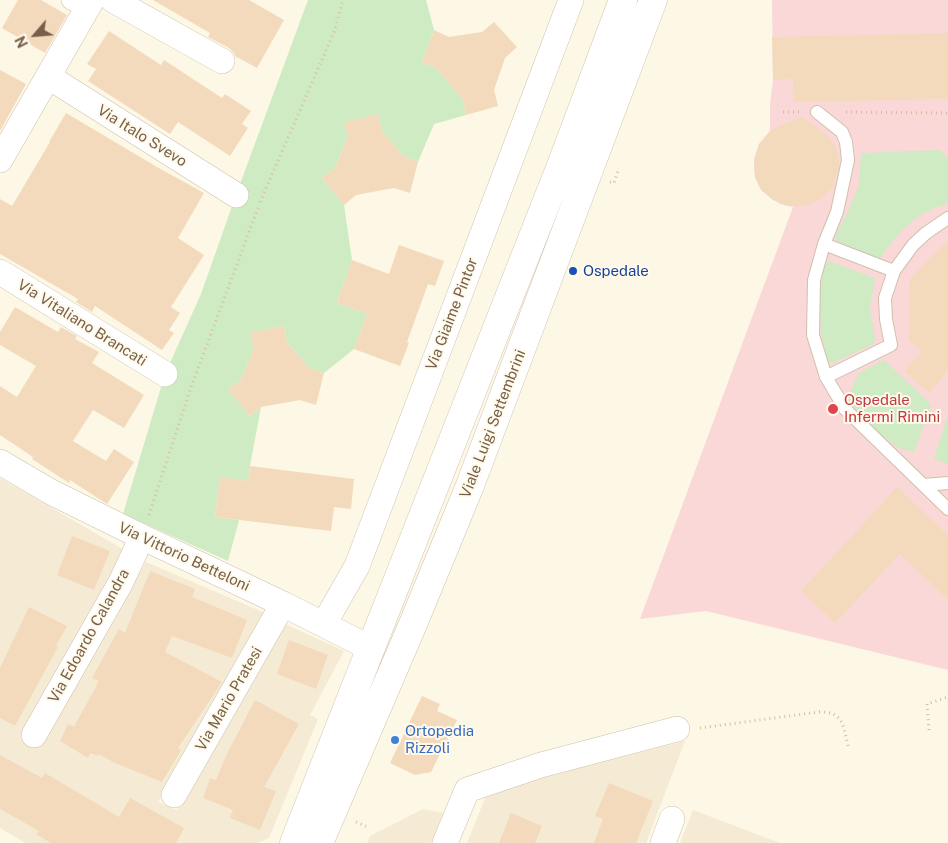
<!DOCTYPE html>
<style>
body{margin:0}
#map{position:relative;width:948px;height:843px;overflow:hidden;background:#fdf7e5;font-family:"Public Sans",sans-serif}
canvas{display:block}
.north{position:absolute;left:10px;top:10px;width:50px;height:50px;-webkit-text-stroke:4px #fffaec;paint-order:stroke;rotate:243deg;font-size:14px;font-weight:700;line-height:20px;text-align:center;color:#776049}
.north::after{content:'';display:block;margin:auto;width:18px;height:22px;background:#776049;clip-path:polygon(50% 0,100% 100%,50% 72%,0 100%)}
</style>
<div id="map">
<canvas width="948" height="843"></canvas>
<div class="north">N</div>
</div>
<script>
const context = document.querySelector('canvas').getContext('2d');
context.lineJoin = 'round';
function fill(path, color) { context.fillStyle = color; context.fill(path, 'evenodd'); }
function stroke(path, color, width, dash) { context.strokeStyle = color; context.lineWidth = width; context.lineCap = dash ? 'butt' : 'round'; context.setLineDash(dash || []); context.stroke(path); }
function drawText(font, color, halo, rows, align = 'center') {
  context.font = font + ' "Public Sans",sans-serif'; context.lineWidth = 4; context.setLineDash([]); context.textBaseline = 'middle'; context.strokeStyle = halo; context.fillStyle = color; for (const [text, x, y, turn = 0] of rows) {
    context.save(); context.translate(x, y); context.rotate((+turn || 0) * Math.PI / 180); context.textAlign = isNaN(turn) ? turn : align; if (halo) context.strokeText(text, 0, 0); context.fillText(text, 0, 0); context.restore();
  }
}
const residential = new Path2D(`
 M0,478L126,551L21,739L36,747L146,562L265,613L158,802L177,810L283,623L344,651L310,715L318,719L269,838L257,843H26L0,828Z
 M685,741L646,843H467L488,791Z
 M423,809L443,813L431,843H367L370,836Z
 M693,810L780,843H680Z`);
const medical = new Path2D(`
 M772,0H948V670L706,611L640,619L793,207L780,204L766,194L758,184L755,177L754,168V160L759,144L770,131V104L773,80Z`);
const green = new Path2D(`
 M308,0H426L434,30L422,63L436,68L462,98L466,115L434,124L418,162L403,156L382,131L378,115L345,122L348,137L335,168L322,178L344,205L352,260L337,303L367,314L354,349L324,373L309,368L287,342L284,326L251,333L254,349L241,380L228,389L250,416L261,407L250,466L248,481L220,478L215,517L239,520L228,561L123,514L165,374L201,294L236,195Z
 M940,150L948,158V204C919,209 896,234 881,258H877L837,241L835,236L849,209L859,185L861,153Z
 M829,261L875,278L870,308L875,339L874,344L832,363L828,362L821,332L820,295L823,268L826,263Z
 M884,360L928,401L931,406L914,452L899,448L872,428L859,415L847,399L859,373Z
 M948,418V464L934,459L946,420Z`);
const building = new Path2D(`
 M18,0H41L67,15L45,53L2,28Z
 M153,0H249L284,20L257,68L235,56L234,53L229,48L208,37L210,33Z
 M494,22L517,47L505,58L494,90L498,106L466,115L462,98L436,68L422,63L434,30L449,37L482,32Z
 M109,31L161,65L164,60L222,98L225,94L251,111L242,124L248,128L230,156L178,122L170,134L88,81L96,69L87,64Z
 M948,33V99L794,102L793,79L773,80L772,37Z
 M0,70L26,84L0,131Z
 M66,113L157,167L204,193L178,238L204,255L171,307L180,313L169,330L174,333L162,350L95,306L92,312L76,302L78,299L0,254V199L12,206L50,142H49Z
 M378,114L382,131L403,156L418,162L410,193L394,188L356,195L344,205L322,178L335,168L348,137L344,122Z
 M802,117L824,133L830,139L835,146L838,154L839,165L835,180L832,187L821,199L813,203L805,206H788L773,200L761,190L755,177L754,160L759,144L770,131L777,127Z
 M948,240V371L929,393L904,371L922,351L909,340L910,279Z
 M399,245L444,261L435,286L428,284L407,342L409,343L400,366L354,349L367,314L337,303L352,260L389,274Z
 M15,307L58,332L61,327L77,336L75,339L99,352L92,363L144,395L124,428L93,410L73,441L106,461L114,449L134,462L107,504L70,480L69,483L32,459L33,457L0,435V386L17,397L36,366L0,345V332Z
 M284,326L287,342L309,368L324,373L316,405L300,400L261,407L250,416L228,389L241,380L254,349L250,333Z
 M250,466L354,479L351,509L334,507L331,531L215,517L220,477L248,481Z
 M897,487L948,535V600L900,554L835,623L801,591Z
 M72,536L110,551L94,590L57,575Z
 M150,571L195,589L192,597L247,620L232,658L172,636L165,652L222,682L178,748L181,750L162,782L113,762L99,754L98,756L90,753L88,758L60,741L68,724L74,727L99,681L92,678L119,629L125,633Z
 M29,607L67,626L56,646L58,647L15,726L0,718V668Z
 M289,640L328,655L316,689L277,674Z
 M422,696L440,704L437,711L457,720L431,772L415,775L390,763Z
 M255,700L299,724L264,787L276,791L260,830L230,818L233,810L203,798L210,778L216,780L226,756Z
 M0,755L42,778L45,773L119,817L130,798L184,828L176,843H51L36,834L39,831L0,809Z
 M609,783L653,801L636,843H594L603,819L595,816Z
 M511,813L542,826L535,843H499Z`);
const path = new Path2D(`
 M783,112H800
 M846,112L948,113
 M610,182L614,183L619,168
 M260,202L334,32L343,0
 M149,515L190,390L258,208
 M700,728L819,712C845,711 843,728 849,749
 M929,730L927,704L948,697
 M356,822L368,827`);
const service = new Path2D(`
 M817,112L842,132L846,142L848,160L837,212L824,244L814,280L813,335L826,377L845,409L948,509
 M824,244L894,271L885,298L886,319L891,345L826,377
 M894,271L913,245L926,233L948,218
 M924,485L948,483`);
const pedestrian = new Path2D(`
 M71,0L87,8`);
const minor = new Path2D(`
 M113,0L222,61
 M49,77L236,195
 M0,160L92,0
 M0,272L165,374
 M0,462L51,492L142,537L283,604L370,648
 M324,624L357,566L571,0
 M34,735L121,582L142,537
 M174,795L283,604
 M445,843L467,790L541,765L677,729
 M663,843L672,819`);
const secondary = new Path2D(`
 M294,843L562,163L623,0
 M319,843L413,624L469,488L653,0`);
const markers = [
 [573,271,5,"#1a4fb4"],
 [833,409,6,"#e0444e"],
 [395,740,5,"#3f7fe0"]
];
const streetNames = [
 ["Via Italo Svevo",142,136,32],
 ["Via Giaime Pintor",452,314,-69],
 ["Via Vitaliano Brancati",82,323,32],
 ["Viale Luigi Settembrini",493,424,-69],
 ["Via Vittorio Betteloni",184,557,25],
 ["Via Edoardo Calandra",89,636,-61],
 ["Via Mario Pratesi",229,699,-60]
];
const transitNames = [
 ["Ospedale",583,271]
];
const healthNames = [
 ["Ospedale",844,400],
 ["Infermi Rimini",844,417]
];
const shopNames = [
 ["Ortopedia",405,731],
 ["Rizzoli",405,748]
];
fill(residential, '#f5ead3');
fill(medical, '#fbd8d8');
fill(green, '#ceebc3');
fill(building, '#f4dabc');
stroke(service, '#cfc0ab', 14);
stroke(pedestrian, '#cfc0ab', 20);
stroke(minor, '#cfc0ab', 26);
stroke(secondary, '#d2c1a8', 29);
stroke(path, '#d9bd9e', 3, [1, 4]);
stroke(service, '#fff', 12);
stroke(pedestrian, '#fff', 19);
stroke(minor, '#fff', 25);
stroke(secondary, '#fff', 28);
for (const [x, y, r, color] of markers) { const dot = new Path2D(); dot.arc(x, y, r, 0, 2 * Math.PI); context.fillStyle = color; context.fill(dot); stroke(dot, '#fffaec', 2); }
drawText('15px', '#776049', '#fffaec', streetNames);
drawText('15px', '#164399', '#fffaec', transitNames, 'left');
drawText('15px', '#be3a42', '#fffaec', healthNames, 'left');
drawText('15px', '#366cbe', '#fffaec', shopNames, 'left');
</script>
